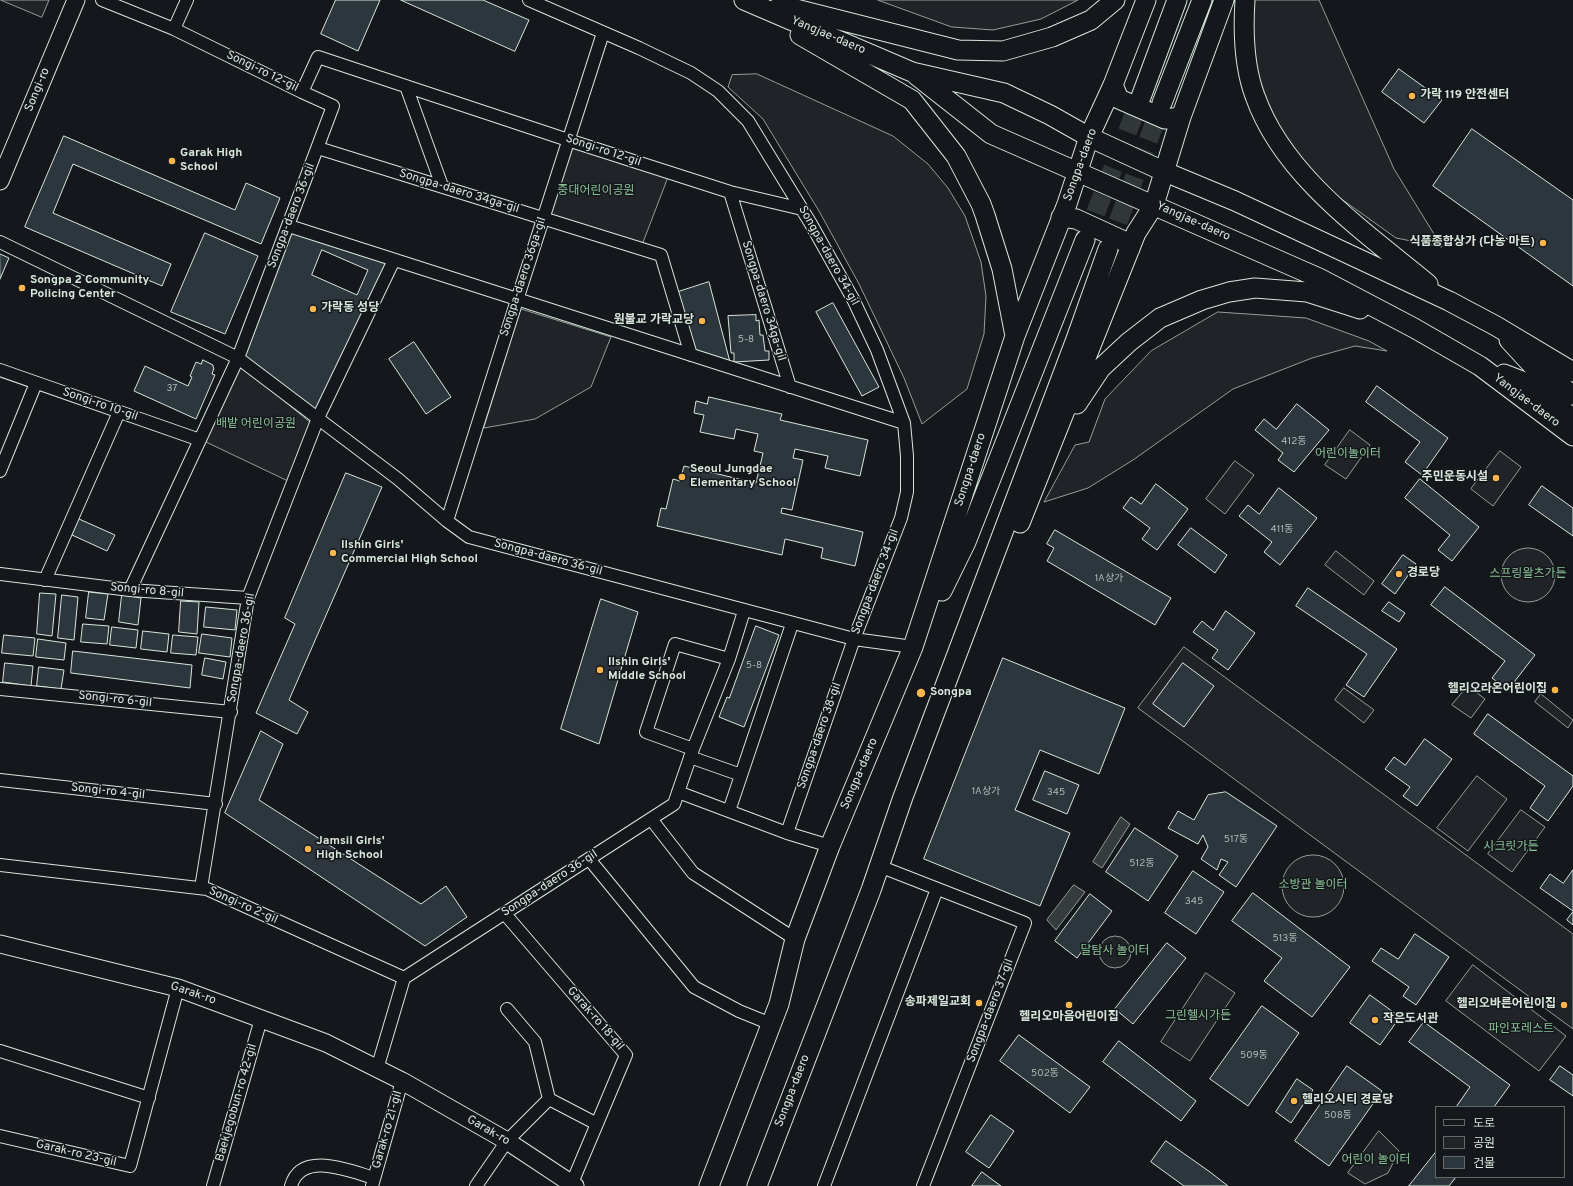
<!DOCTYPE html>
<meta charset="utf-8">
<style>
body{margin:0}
#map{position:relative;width:1573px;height:1186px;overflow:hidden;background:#14181c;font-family:Overpass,"Noto Sans KR",sans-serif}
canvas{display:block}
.legend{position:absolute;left:1435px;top:1106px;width:130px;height:72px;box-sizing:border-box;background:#14181c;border:1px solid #626a69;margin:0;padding:5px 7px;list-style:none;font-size:12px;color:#d8e6dc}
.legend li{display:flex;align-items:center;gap:8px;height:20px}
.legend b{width:20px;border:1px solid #626a69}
</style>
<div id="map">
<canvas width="1573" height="1186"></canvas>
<ul class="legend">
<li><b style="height:5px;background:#14181c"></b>도로</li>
<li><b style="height:11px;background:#202428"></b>공원</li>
<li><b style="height:11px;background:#2c363c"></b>건물</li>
</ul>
</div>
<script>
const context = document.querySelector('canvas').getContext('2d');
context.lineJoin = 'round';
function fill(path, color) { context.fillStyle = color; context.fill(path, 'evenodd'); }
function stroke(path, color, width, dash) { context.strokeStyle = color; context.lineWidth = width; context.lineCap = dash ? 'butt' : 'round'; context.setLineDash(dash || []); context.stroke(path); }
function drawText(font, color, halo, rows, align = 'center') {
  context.font = font + ' Overpass,"Noto Sans KR",sans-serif'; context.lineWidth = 3; context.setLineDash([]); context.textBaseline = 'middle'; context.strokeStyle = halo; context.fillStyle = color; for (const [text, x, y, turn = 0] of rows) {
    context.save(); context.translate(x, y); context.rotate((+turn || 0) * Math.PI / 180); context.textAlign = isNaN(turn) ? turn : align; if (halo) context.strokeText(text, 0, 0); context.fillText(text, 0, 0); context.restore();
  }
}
const green = new Path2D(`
 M1,0H49L42,17Z
 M878,0H1078L1041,19L993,30L952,27Z
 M1254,0H1319L1394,169L1442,247L1396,238L1326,188L1290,150L1264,104L1251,54Z
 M757,74L893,136L928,164L948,188L965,216L981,262L986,296L984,334L967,389L922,424L904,378L859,284L819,211L763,119L728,87L732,75Z
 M571,146L668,177L642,245L549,216Z
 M521,309L611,337L591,387L535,419L484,428Z
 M1218,312L1306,318L1369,341L1387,351L1355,346L1312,358L1233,389L1133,460L1088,488L1044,502L1075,445L1089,442L1105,399L1151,351Z
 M239,364L311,423L288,481L206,442Z
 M1350,430L1370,445L1346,479L1325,465Z
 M1500,451L1521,467L1493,506L1471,489Z
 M1235,461L1254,475L1225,514L1206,499Z
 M1501 575a27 27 0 1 1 54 0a27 27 0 1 1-54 0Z
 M1336,551L1374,581L1364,595L1325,565Z
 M1184,647L1573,934V1029L1138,708Z
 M1468,686L1485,699L1471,718L1452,705Z
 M1344,688L1374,710L1364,723L1335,700Z
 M1541,694L1573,720L1568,728L1535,702Z
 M1477,776L1507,799L1468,851L1437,828Z
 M1521,810L1545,827L1512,872L1488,854Z
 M1282 886a31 31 0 1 1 62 0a31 31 0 1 1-62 0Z
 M1099 952a16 16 0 1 1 32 0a16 16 0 1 1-32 0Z
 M1473,965L1566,1036L1539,1071L1446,1001Z
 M1206,973L1235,993L1190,1061L1161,1042Z
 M1379,1131L1399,1151L1388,1173L1365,1184L1348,1173Z`);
const water = new Path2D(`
 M1121,817L1130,824L1102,868L1093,862Z
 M1074,885L1085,892L1056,930L1047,920Z`);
const building = new Path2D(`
 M336,0H380L358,51L321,34Z
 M401,0H483L529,20L515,51Z
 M1399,69L1442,100L1424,123L1382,92Z
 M1472,129L1573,200V286L1433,186Z
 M64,136L235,210L246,183L280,198L261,244L73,164L53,213L171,264L162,286L25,227Z
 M291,231L387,262L317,411L244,356Z
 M205,233L258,256L225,334L171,312Z
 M322,250L368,270L357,295L312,275Z
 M0,254L9,258L0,279Z
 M709,282L730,362L693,350L675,293Z
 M833,303L879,387L862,396L816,312Z
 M756,315V321L759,320L760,335H763L765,351H769V360L734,362V353H731L728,316Z
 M414,342L451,397L426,414L389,359Z
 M203,360L213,365V367L214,368L212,374L215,375L196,419L134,391L145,366L188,386L192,377L190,376L196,362L201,364Z
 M1377,386L1448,438L1422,475L1405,462L1420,442L1366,402Z
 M709,397L782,414L780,420L868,440L860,476L825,468L828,456L795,449L793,458L803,460L792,510L782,508L781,513L863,532L855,566L821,558L823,548L785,539L782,555L657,526L661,508L666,509L673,479L680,481L684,466L756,483L763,453L754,451L758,434L736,429L734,439L700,432L704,415L694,413L696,401L707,404Z
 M1297,404L1329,430L1294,472L1278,460L1283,453L1255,430L1264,419L1276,429Z
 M346,473L382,487L289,700L308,712L297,734L256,713L295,624L285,618Z
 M1420,479L1479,527L1452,561L1438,550L1450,535L1405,498Z
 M1156,484L1188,509L1157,550L1142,539L1150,528L1123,508L1131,497L1141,504Z
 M1542,486L1573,508V536L1529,505Z
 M1279,488L1317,518L1280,565L1264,552L1272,542L1239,516L1248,505L1259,514Z
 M79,519L115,535L107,551L72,535Z
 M1191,528L1227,555L1215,573L1178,545Z
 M1055,530L1171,598L1155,625L1047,561L1054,548L1047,544Z
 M1403,555L1416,564L1395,594L1382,584Z
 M1445,587L1535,655L1508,690L1492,678L1505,661L1431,605Z
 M1308,588L1397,649L1364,697L1346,685L1367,654L1296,606Z
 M89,592L108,594L104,620L86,618Z
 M40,593L56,594L52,636L37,634Z
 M62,595L78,597L74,640L58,638Z
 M122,595L141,598L138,625L119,622Z
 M601,599L638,612L599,744L561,729Z
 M181,601L199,602L197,634L179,632Z
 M1389,602L1405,613L1399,622L1382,611Z
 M206,607L237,610L235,630L204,627Z
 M1226,611L1255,633L1228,670L1212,658L1218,650L1193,632L1202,621L1213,630Z
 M83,624L109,626L107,644L81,642Z
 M756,626L779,635L744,727L719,717L727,697L729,698Z
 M112,627L138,630L136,648L110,645Z
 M143,631L169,634L167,652L141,649Z
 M202,634L232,638L230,657L199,653Z
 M4,635L35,638L33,656L2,653Z
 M173,635L198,637L196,655L171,653Z
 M38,639L66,643L64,660L36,657Z
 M73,651L192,665L190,688L71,673Z
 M205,658L226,662L223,679L202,675Z
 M1003,658L1125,708L1099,774L1040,750L1015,810L1070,833L1040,906L924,859Z
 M5,663L33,666L31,686L3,682Z
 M1183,663L1214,686L1184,727L1153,704Z
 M39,667L64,670L61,689L37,686Z
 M1488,714L1573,776V786L1548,821L1530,808L1545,786L1474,734Z
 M261,731L283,744L259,800L421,904L446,886L467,917L425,946L225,813Z
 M1425,739L1452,759L1417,806L1403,796L1410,787L1385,769L1394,757L1405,765Z
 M1045,771L1079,785L1067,814L1033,800Z
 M1226,792L1277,826L1236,887L1219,875L1228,862L1221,859L1217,870L1201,859L1208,847L1203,835L1198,844L1168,828L1178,811L1194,820L1208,795Z
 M1135,828L1178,856L1148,901L1106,872Z
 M1573,870V911L1540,888L1550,874L1563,883Z
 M1193,871L1224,892L1196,934L1165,913Z
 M1253,893L1350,967L1312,1017L1264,981L1282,958L1232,921Z
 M1090,894L1112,911L1077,958L1055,941Z
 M1573,912V925L1567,920Z
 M1415,934L1449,957L1416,1005L1403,996L1409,987L1372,961L1381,948L1398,959Z
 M1167,943L1186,958L1133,1024L1115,1009Z
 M1370,995L1400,1017L1380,1045L1350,1023Z
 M1262,1006L1299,1033L1248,1106L1210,1079Z
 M1424,1022L1510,1085L1494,1107H1456L1470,1087L1409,1042Z
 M1019,1035L1090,1087L1070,1113L1000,1061Z
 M1119,1041L1196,1101L1181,1121L1103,1062Z
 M1347,1066L1382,1091L1329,1166L1295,1141Z
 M1560,1066L1573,1075V1096L1550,1080Z
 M1297,1079L1313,1090L1291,1123L1276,1112Z
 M991,1115L1014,1131L989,1168L966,1152Z
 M1166,1141L1210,1172L1228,1186H1184L1151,1162Z
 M1436,1152V1177H1456L1449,1186H1409Z
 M982,1172L1001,1186H972Z`);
const primaryTunnel = new Path2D(`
 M1085,240L1141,97
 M1108,249L1162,103`);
const street = new Path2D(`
 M102,0L174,29L302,92L333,106L238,358L130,590
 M529,0L639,48L691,73L718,91L748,121L811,224L853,299L877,350L904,423L907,456V492L901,518L854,639L787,833
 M174,29L187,0
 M406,86L442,186
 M302,92L318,57L568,140L730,192L802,209
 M318,148L661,255L691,355
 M730,192L790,387
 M289,226L904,423
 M0,242L238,358L398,479L447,521L469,537L854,639L913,647
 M0,370L200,440
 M0,471L36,383
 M447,521L517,300L603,33
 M0,574L130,590L248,598
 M45,580L119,412
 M0,689L231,712
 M693,749L646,732L675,644L729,659
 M690,757L741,775
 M0,780L216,804
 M678,792L787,833L830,846
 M729,811L792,624
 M651,819L693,873L795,939
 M589,859L694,987L739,1011L771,1024
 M0,865L207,889L404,978
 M879,866L1025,923L923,1186
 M201,888L248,598L318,418L394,260
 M505,914L626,1055L572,1183
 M404,978L674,804L693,749L729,659L744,611
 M0,1051L149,1098
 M377,1069L404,978
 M549,1099L597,1124
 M0,1136L130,1166L178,988
 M213,1186L261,1019
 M291,1186C301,1150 350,1171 374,1178
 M372,1186L402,1081
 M476,1186L507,1141L549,1099L535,1042L507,1009
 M824,1186L937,889`);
const secondary = new Path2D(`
 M0,181L76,0
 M0,944L178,988L326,1043L402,1081L507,1141L575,1186`);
const primary = new Path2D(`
 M744,0L912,72L1004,93L1050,115L1089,137L1163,171L1235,201L1449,301L1496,326L1573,372
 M1245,0C1243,31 1244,67 1255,96C1283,176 1365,232 1428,284
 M780,5L958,50L1003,51L1052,37L1091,20L1115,0
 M800,35L912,100L956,156L981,204L985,215L1002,269L1015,336
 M916,75L991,134L1319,278L1414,328L1480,366L1573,436
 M1113,85L1119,99L1165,119L1181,117
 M1141,97L1177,0
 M1162,103L1202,0
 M1061,217L1076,219L1124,241L1130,249
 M1509,340L1532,365L1573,395
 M1504,374L1522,381L1573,418
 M1077,404L1101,368L1129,342L1160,318L1202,300L1229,292L1255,288L1307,292L1360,309
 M1020,523L1136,233L1154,205L1181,117L1224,0
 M942,591L966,542L1085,240
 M709,1186L779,1004L795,939L830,846L913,647L1015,336L1067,204L1089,137L1113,85L1146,0
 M757,1186L871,890L903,797L1076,339L1108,249`);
const markers = [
 [1412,96,4,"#ffb74d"],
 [172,161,4,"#ffb74d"],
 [1543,243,4,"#ffb74d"],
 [22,288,4,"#ffb74d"],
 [313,309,4,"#ffb74d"],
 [702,321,4,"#ffb74d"],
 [682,477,4,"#ffb74d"],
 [1496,478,4,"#ffb74d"],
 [333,553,4,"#ffb74d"],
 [1399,574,4,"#ffb74d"],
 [600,670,4,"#ffb74d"],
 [1555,690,4,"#ffb74d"],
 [921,693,5,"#ffb74d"],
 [308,849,4,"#ffb74d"],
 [979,1003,4,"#ffb74d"],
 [1069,1005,4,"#ffb74d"],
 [1564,1005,4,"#ffb74d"],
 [1375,1020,4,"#ffb74d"],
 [1294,1101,4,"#ffb74d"]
];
const numberNames = [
 ["5-8",746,340],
 ["37",172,389],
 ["412동",1294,442],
 ["411동",1282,530],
 ["1A상가",1109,579],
 ["5-8",754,666],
 ["1A상가",986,792],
 ["345",1056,793],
 ["517동",1236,840],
 ["512동",1142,864],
 ["345",1194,902],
 ["513동",1285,939],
 ["509동",1254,1056],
 ["502동",1045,1074],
 ["508동",1338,1116]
];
const streetNames = [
 ["Yangjae-daero",828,36,23],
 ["Songi-ro 12-gil",262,72,26],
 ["Songi-ro",38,90,-67],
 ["Songi-ro 12-gil",603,151,18],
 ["Songpa-daero",1081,165,-70],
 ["Songpa-daero 34ga-gil",459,192,17],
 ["Songpa-daero 36-gil",292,216,-69],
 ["Yangjae-daero",1193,222,24],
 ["Songpa-daero 34-gil",828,256,61],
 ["Songpa-daero 36ga-gil",524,277,-72],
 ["Songpa-daero 34ga-gil",763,301,73],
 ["Yangjae-daero",1526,401,37],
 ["Songi-ro 10-gil",100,405,19],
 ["Songpa-daero",971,470,-72],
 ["Songpa-daero 36-gil",548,558,15],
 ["Songpa-daero 34-gil",876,582,-69],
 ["Songi-ro 8-gil",147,591,5],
 ["Songpa-daero 36-gil",242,648,-80],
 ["Songi-ro 6-gil",115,700,6],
 ["Songpa-daero 38-gil",820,736,-71],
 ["Songpa-daero",860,774,-67],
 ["Songi-ro 4-gil",108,792,6],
 ["Songpa-daero 36-gil",550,884,-33],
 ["Songi-ro 2-gil",243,906,24],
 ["Garak-ro",193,994,19],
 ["Songpa-daero 37-gil",991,1011,-69],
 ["Garak-ro 18-gil",595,1019,49],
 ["Songpa-daero",793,1091,-69],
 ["Baekjegobun-ro 42-gil",237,1103,-74],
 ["Garak-ro 21-gil",388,1130,-74],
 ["Garak-ro",488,1131,30],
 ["Garak-ro 23-gil",76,1154,13]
];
const poiNames = [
 ["가락 119 안전센터",1420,96],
 ["Garak High",180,154],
 ["School",180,168],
 ["식품종합상가 (다농 마트)",1535,243,"right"],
 ["Songpa 2 Community",30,281],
 ["Policing Center",30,295],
 ["가락동 성당",321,309],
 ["원불교 가락교당",694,321,"right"],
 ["Seoul Jungdae",690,470],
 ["Elementary School",690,484],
 ["주민운동시설",1488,478,"right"],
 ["Ilshin Girls'",341,546],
 ["Commercial High School",341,560],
 ["경로당",1407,574],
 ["Ilshin Girls'",608,663],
 ["Middle School",608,677],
 ["헬리오라온어린이집",1547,690,"right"],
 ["Songpa",930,693],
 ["Jamsil Girls'",316,842],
 ["High School",316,856],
 ["송파제일교회",971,1003,"right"],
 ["헬리오바른어린이집",1556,1005,"right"],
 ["헬리오마음어린이집",1069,1018,"center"],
 ["작은도서관",1383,1020],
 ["헬리오시티 경로당",1302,1101]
];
const parkNames = [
 ["중대어린이공원",596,192],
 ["배밭 어린이공원",256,425],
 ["어린이놀이터",1348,455],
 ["스프링왈츠가든",1528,575],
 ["시크릿가든",1511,848],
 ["소방관 놀이터",1313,886],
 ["달탐사 놀이터",1115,952],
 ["그린헬시가든",1198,1017],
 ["파인포레스트",1521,1030],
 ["어린이 놀이터",1376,1161]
];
fill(green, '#202428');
stroke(green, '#939e99', 1);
fill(water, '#363b3e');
stroke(water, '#939e99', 1);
fill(building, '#2c363c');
stroke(building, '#d8e6dc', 1);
stroke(primaryTunnel, '#313739', 19, [19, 10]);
stroke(street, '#d8e6dc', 14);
stroke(secondary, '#d8e6dc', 19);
stroke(primary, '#d8e6dc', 21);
stroke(street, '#14181c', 12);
stroke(secondary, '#14181c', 17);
stroke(primary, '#14181c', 19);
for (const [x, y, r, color] of markers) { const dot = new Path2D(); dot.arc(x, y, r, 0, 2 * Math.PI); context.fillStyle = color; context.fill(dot); stroke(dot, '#14181c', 1.5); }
drawText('10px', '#adbab4', null, numberNames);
drawText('12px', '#d8e6dc', '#14181c', streetNames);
drawText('bold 12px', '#d8e6dc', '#14181c', poiNames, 'left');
drawText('12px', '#8ac095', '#14181c', parkNames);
</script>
